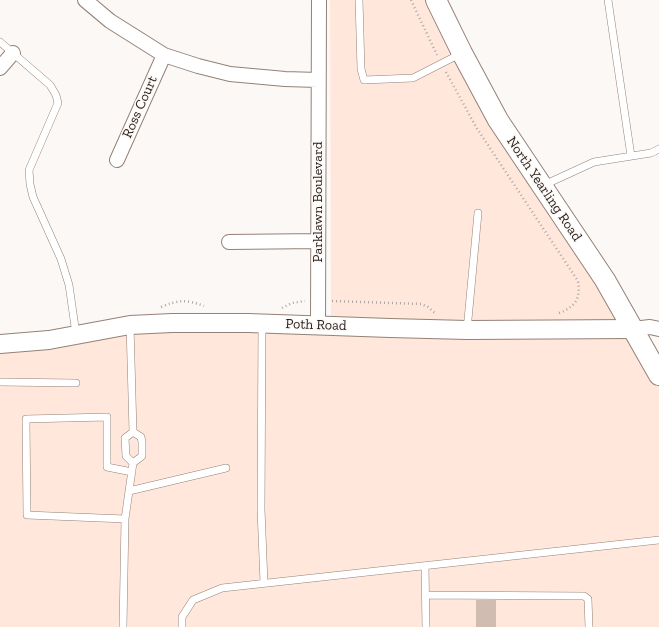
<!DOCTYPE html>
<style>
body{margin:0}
canvas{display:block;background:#fcf8f6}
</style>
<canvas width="659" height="627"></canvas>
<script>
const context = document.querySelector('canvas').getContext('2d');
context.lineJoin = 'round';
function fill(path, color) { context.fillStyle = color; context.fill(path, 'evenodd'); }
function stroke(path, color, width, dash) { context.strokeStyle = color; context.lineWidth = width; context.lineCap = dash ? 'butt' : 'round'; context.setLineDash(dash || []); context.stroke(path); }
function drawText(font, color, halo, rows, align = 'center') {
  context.font = font + ' "Zilla Slab",serif'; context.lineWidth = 3; context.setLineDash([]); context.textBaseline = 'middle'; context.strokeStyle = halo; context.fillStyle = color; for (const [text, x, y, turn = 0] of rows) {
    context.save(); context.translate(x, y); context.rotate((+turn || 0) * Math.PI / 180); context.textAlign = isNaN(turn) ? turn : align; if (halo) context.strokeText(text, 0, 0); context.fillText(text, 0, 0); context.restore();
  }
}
const built = new Path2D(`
 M330,0H436L659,372V627H0V347L114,330L331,324Z`);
const building = new Path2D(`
 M476,600H496V627H476Z`);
const path = new Path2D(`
 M411,0L437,55
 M446,72L476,127L578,281C581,299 575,307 559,313
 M332,301L421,304L428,307L436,314
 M161,307C178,300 186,299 204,306
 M282,308L292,303L305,301`);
const service = new Path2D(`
 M359,0L361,69L364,80L413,78L462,53
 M608,0L631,156
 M0,42L50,85L56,95L58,103L29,170L30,184L33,197L61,259L69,285L76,334
 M544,185L594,162L651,153L659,149
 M262,323L261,509L264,583
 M130,325L133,432
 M467,330L478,213
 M0,382L76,383
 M133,432L125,438L126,456L133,463
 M129,491L226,468
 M125,519L27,515L26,419L107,417V467L132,472
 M425,566L426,627
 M426,595L584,596L588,599L589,627
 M123,627L125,519L133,463L142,456V442L141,437L133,432
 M182,627V617L193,600L222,588L659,540`);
const minor = new Path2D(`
 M85,0L110,21L164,55L198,66L230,74L285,79L318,80
 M0,68L13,53
 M117,160L164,55
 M229,242L318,241
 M318,325L319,0
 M633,329L650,327L659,329`);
const tertiary = new Path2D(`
 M0,344L49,340L130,325L172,323H248L390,328L467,330L633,329`);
const secondary = new Path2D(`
 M436,0L462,53L498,120L605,280L659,375`);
const streetNames = [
 ["Ross Court",140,107,-66],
 ["North Yearling Road",544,189,56],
 ["Parklawn Boulevard",318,202,-90],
 ["Poth Road",316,325,2]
];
fill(built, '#ffe8db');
fill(building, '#d1bcb1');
stroke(service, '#948177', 8);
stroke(minor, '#948177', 16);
stroke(tertiary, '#948177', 20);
stroke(secondary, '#948177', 22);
stroke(path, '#ada7a5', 2.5, [1, 3]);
stroke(service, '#fff', 7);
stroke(minor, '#fff', 14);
stroke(tertiary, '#fff', 18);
stroke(secondary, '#fff', 20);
drawText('14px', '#29211d', '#fcf8f6', streetNames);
</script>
